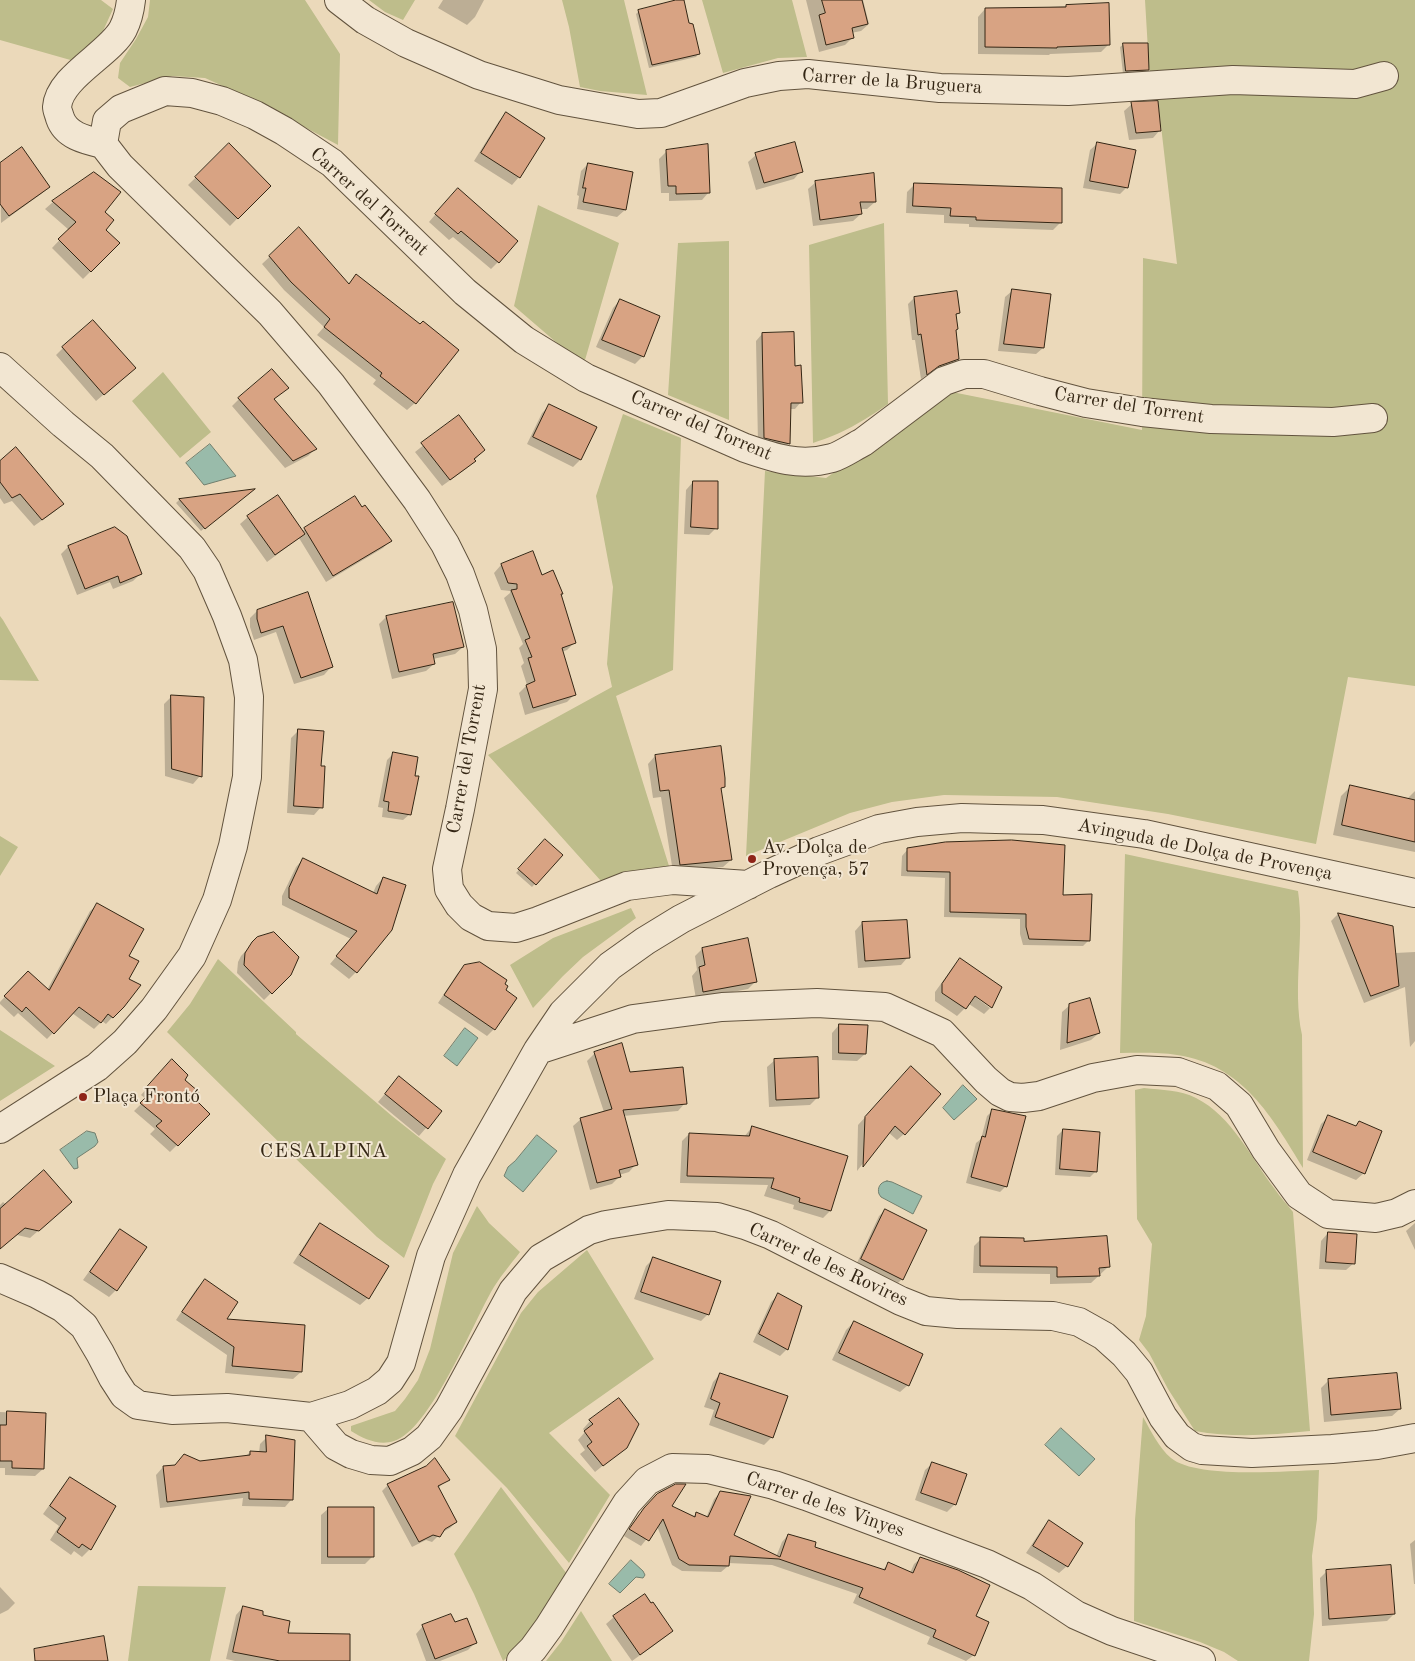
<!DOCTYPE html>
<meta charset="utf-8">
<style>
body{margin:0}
canvas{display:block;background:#ebd9ba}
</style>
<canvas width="1415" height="1661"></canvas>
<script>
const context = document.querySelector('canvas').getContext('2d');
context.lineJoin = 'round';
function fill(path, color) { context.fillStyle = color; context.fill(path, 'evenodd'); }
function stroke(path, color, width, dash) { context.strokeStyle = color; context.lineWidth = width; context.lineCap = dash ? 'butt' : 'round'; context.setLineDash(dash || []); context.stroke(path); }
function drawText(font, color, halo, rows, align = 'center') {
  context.font = font + ' "Old Standard TT",serif'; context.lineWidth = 4; context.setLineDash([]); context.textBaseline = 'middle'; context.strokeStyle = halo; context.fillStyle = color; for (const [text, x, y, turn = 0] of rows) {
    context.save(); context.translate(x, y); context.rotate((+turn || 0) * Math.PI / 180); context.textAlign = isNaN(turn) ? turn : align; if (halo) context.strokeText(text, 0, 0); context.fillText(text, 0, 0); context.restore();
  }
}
const green = new Path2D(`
 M0,0H101L113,9L103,31L74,61L0,40Z
 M150,0H305L340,54L338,145L254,100L205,78L172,76L130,87L118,78L120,63L136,39L148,17Z
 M369,0H415L403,20L385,12Z
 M562,0H624L647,95L600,91L580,87L569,27Z
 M702,0H792L807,57L778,58L723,73Z
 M1145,0H1415V686L1348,677L1316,844L1168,814L1057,797L944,795L892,802L850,813L746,856L765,471L826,478L952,392L1142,430L1143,258L1177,264L1158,100L1149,67Z
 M538,205L619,243L585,360L564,349L514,306Z
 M884,223L888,404C862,422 844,433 813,443L809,245Z
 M729,241V420L668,395L678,243Z
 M163,372L211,432L180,458L132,401Z
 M623,414L681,438L673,670L616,696L669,866L632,872L601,881L488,755L612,687L607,664L613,587L596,496Z
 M0,616L3,620L39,681L0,680Z
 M0,836L18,847L0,876Z
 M1125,854L1298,891C1305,938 1292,987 1302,1035L1303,1168C1273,1118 1242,1064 1177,1055C1158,1052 1139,1053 1120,1053Z
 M631,908L636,918L583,957L563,976L533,1008L510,965L553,938Z
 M218,959L296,1032V1034L392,1116L446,1159L433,1184L404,1258L377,1237L294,1157L167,1032L190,1004Z
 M0,1030L55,1066L0,1101Z
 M1144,1088C1162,1090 1180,1090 1196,1098C1232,1116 1251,1158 1274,1188C1280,1197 1287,1204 1293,1212L1310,1431C1272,1435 1233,1438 1195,1431L1168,1389L1149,1353L1139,1340L1146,1316L1152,1244L1137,1219L1135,1090Z
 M477,1206L489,1223L520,1252C510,1265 499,1278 491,1292C472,1326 429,1431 394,1441C379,1446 364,1439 351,1431V1426L395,1411L405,1399L418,1380L430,1349L453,1253Z
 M587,1250L654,1359L549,1433L610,1495L569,1563L507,1488L455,1436L521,1313L538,1292Z
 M1143,1417C1151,1431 1159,1448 1171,1458C1196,1479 1286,1471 1319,1470L1317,1519L1312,1556L1314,1614L1309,1661H1238L1224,1652L1200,1642L1134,1621L1135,1520Z
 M501,1487L567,1574L520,1646L503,1661L474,1594L454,1554Z
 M138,1586L226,1587L210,1661H128Z
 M581,1611L612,1661H546L561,1642Z`);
const water = new Path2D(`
 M210,444L236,476L204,485L186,463Z
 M465,1028L478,1038L457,1066L444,1056Z
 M963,1085L977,1099L954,1120L943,1108Z
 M87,1131L95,1133L98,1142L95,1146L77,1158L78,1168L74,1169L60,1150Z
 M537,1135L557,1151L523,1192L504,1176L508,1167L515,1161Z
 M887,1181L892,1182L922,1196L913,1214L881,1197L879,1194C877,1188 880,1182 887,1181Z
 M1061,1428L1095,1459L1079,1476L1045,1445Z
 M631,1560L643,1571L645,1575L643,1578L636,1577L620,1593L609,1584Z`);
const shadow = new Path2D(`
 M443,0H484L475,17L467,25L438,8Z
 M682,0L688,25L699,53L696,57L649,68L636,14L639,11Z
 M806,0H863L869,24L861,31L851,33L852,38L845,45L819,52Z
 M1108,4V45L1101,52L1050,54L1049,55L978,54V17L985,9L1048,8L1049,7Z
 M1124,44L1147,69L1144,73L1123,74L1120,47Z
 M1132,104L1160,130L1153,138L1129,140L1124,111Z
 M506,114L519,177L512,185L474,161L499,121Z
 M1098,143L1127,187L1120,194L1083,188L1090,150Z
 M229,145L269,186L230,226L188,185Z
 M667,151L709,192L702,200L669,201V193H661L659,159Z
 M756,155L801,171L794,179L756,190L748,162Z
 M0,164L49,187L41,194L1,223Z
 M588,164L625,210L617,217L577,209L579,196L577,195L581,171Z
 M94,173L103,212L105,230L119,243L83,279L52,248L69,230L45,209L53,202Z
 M816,182L875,202L867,209H860L861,214L853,221L813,226L808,189Z
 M914,185L1061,222L1053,230L969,227V224L944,223V215L906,213L907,192Z
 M450,197L498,262L491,269L453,237L449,240L429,222Z
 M299,229L348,284L356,276L415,403L407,410L373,384L376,380L317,335L324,327L284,290L262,264Z
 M1012,291L1043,348L1036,354L998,351L1005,297Z
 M914,298L958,313L955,316L958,359L952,365L931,372L921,379L915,340H912L908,304Z
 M620,300L643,356L635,364L596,347L613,308Z
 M762,334L794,367L801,402L795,409H789V443L783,450L758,444L756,341Z
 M63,348L127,375L96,401L56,355Z
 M287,388L273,400L315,449L308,456L285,468L232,406L239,399Z
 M549,406L580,460L573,467L527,444L542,413Z
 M459,417L484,450L467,468L442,486L415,452Z
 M0,463L62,504L55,511L34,526L12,501L4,504L0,498Z
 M693,482L716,528L709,535L684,534L686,490Z
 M251,491L201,531L176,503L179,500Z
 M355,498L362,509L390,541L383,548L326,582L299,538L267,562L240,524L248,517L302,531Z
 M68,547L140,574L133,581L113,589L110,582L77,595L61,554Z
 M532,553L542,576L574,643L567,650L562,652L575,694L567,702L525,715L519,693L527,685L521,666L524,663L519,648L523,644L504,598L510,593V591L501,590L494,573L501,565Z
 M307,593L331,667L324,675L294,684L276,632L254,640L250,627V618L257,611Z
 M386,617L463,647L455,654L433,659L434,664L426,671L392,679L379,624Z
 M171,697L200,776L193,784L165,776L164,704Z
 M298,731L320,767L321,807L314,815L287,813L291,738Z
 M393,754L410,814L403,820L382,817L383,808L378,807L387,760Z
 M655,756L723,787L720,790L731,860L723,867L673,872L661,797L653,798L648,764Z
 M1350,787L1407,799L1415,791V852L1333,835L1341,796Z
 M545,840L561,855L532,887L516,873Z
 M908,849L1062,896L1089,940L1083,946L1023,945L1020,934V919L944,917L945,878L901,876L902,856Z
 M303,859L373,893L376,886L383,878L356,972L349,979L330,964L351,939L282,905V896L296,867Z
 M97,905L127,956V979L123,1006L106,1024L102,1021L94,1029L72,1013L47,1039L18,1013L14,1017L0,1004V1002L28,972L47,990L90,911Z
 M1338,914L1392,927L1395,953L1415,952V1041L1410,1047L1405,987L1364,1003L1331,921Z
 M862,923L908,957L901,965L858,968L855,931Z
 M258,938L290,974L264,1000L237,973L238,962L241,956Z
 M747,939L755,982L748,989L696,999L692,976L697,970L695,956L702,949Z
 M960,960L1001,987L991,1007L984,1014L969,1004L957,1016L935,1001V992L953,967ZM971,991L990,1005V1008L970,993Z
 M465,966L504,984L494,1029L487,1036L438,1003L457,974Z
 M1070,1005L1099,1033L1091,1040L1060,1050L1062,1012Z
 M839,1025L865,1054L857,1061L832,1060V1033Z
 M595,1053L685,1103L678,1111L623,1116L636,1164L629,1172L619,1175L620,1176L612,1184L590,1190L573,1126L581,1119L604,1112L587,1061Z
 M775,1060L818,1097L810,1105L769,1107L767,1067Z
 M165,1068L184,1081L192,1098L208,1114L170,1152L150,1134L155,1129L134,1111L146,1099L141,1095Z
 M904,1075V1134L897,1140L888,1132L857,1171L858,1125Z
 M399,1077L440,1112L419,1136L378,1102Z
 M993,1110L1006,1186L1000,1192L966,1183L976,1143L981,1139L987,1116Z
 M1329,1116L1355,1127L1359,1122L1364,1173L1356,1180L1307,1160L1321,1124Z
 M752,1127L830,1211L823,1218L793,1209L794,1205L764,1196L768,1185L680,1183L682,1141L689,1134L744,1137Z
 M1063,1130L1096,1171L1090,1177L1055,1175L1057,1136Z
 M3,1202L7,1205L63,1209L30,1238L17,1235L0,1245V1205Z
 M885,1210L902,1279L896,1285L856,1265L879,1216Z
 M1415,1223V1250L1406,1231Z
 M320,1224L368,1298L360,1305L293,1263L313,1232Z
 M120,1230L116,1290L109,1297L83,1280L113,1238Z
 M1328,1233L1354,1263L1346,1270L1319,1269L1321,1241Z
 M981,1239L1023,1242L1108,1267L1091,1283L1050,1284V1274L973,1273L974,1246Z
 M653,1259L708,1314L701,1321L634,1299L646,1266Z
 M205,1281L225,1320L304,1327L301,1372L293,1379L225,1373L227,1355L176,1320L197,1288Z
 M778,1295L787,1349L780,1356L753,1342L771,1302Z
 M854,1322L908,1385L900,1392L832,1360L846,1330Z
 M720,1374L772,1437L764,1445L709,1425L714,1410L704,1407L713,1382Z
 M1328,1381L1400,1409L1392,1416L1324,1422L1321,1388Z
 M619,1399L626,1447L595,1472L580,1454L585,1450L578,1440L585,1432L583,1429L590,1421Z
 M0,1412L45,1414L43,1469L35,1476L5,1475V1468H0Z
 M267,1437L292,1499L285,1507L242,1506L243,1498L160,1508L156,1475L163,1467L245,1457L250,1452L259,1453L260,1444Z
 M933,1463L955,1504L947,1512L915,1500L925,1470Z
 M70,1479L115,1506L90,1549L82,1557L74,1551L71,1555L50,1540L59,1526L43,1514L63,1486Z
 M448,1479L438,1488L456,1522L450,1528L441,1533L432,1542L426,1540L412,1547L382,1491L388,1485Z
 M721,1492L732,1536L776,1557L782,1542L788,1535L814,1547L882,1570L889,1564L910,1573L914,1564L921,1558L975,1617L974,1655L966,1661L927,1644L930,1637L853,1603L857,1594L772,1565L728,1563V1566L721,1572L682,1571L672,1565L657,1526L641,1546L624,1536L638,1516L650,1502L670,1506L693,1517L697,1513L706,1518L714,1499Z
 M329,1508L373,1556L365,1564H321V1515Z
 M1049,1522L1067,1566L1059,1573L1026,1553L1042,1529Z
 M1415,1540V1584H1414L1410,1544Z
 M1327,1571L1394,1614L1387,1621L1322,1626L1320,1578Z
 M0,1587L15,1603L8,1610L0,1614Z
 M243,1607L262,1616L286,1634L347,1661H235L226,1659L236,1615Z
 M614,1617L671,1631L664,1638L632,1661L606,1624Z
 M454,1624L476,1642L468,1650L440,1661H426L416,1634L423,1626Z`);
const building = new Path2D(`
 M676,0H684L689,23L693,24L700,54L652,65L638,10Z
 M822,0H862L868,24L852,28L854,38L826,45L819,15L825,13Z
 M1109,3L1110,45L1057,47V48L985,47V8L1066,7V5Z
 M1123,43H1148L1149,70L1126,71Z
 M1158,101L1161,131L1136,133L1131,102Z
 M506,112L545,138L520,178L481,153Z
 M795,142L803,172L764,183L755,153Z
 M1097,142L1136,150L1128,188L1090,181Z
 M229,143L271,186L238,219L195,177Z
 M708,144L710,193L676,194V186H668L666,150Z
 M22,147L50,187L9,216L0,204V163Z
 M588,163L633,172L626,210L583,202L586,188H583Z
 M94,172L121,192L105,212L114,220L106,230L120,243L91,272L58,239L76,222L52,201Z
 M874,173L876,202H860L862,214L820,220L815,181Z
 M914,183L1062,188V223L976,220V217L950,216L951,208L913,206Z
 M458,188L518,241L499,263L461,231L458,234L435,214Z
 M299,227L349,284L356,274L420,324L423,321L459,350L416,404L380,376L382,373L324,327L330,319L291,282L269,256Z
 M1012,289L1051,294L1044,348L1004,344Z
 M957,291L960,313L956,314L958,329L956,330L959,359L939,366L927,375L921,334L918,335L914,297Z
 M620,299L660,316L644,357L602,340Z
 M93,320L136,368L104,395L62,347Z
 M794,332L795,366L801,365L803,403H791L790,444L764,438L762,333Z
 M272,369L289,388L274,399L317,449L293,461L238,398Z
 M549,404L597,427L581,460L533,437Z
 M459,415L485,450L474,459L476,461L450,480L421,443Z
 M16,447L64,504L42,520L20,494L12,498L0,482V461Z
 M693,481H718V529L691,527Z
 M255,489L205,529L179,499Z
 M278,495L305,534L275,555L247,516Z
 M355,496L362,507L365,505L392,541L333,576L304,528Z
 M115,527L127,536L142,574L120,583L118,576L85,589L68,546Z
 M533,551L542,575L553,570L563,594H561L576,643L562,648L576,695L533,708L526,685L535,681L528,658L532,657L525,640L530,638L511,590L517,589V584L508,583L501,564Z
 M308,592L333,667L301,678L283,626L261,633L257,619V610Z
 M453,602L464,647L433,654L435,664L399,672L386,616Z
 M171,695L204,697L202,777L172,769Z
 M298,729L324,731L321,766H325L323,808L294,806Z
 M721,746L725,778V787L721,788L732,860L680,865L669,790L660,791L655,755Z
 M393,752L418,757L415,776H419L411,815L388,811L389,802L384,801Z
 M1350,785L1415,800V842L1342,825Z
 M545,839L563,855L536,885L518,869Z
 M1012,840L1065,845L1063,895L1092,894L1090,941L1029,939L1026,927V914L950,912V872L907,871V848L945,842Z
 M303,858L377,894L383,877L406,885L392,930L357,973L336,956L357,931L289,898V888Z
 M97,903L144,929L129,956L139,961L129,979L141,985L124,1007L113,1018L108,1014L101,1023L79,1007L54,1034L26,1007L22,1012L4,996L28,971L49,990Z
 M1338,913L1393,926L1399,986L1371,996Z
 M907,920L910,958L865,961L862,922Z
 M274,932L299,957L291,975L272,994L244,965L245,953L252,942L257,937Z
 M748,938L757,982L703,992L699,967L705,965L702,948Z
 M960,958L1002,987L992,1008L975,996L966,1009L942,993V984Z
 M480,962L507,980L505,984L508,986L506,990L517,998L495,1030L444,995L464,965Z
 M1090,998L1100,1033L1067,1043L1069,1004Z
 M839,1024L868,1025L866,1054L839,1053Z
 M622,1043L630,1072L683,1067L687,1104L623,1110L638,1165L619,1170L621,1177L597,1183L580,1118L612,1109L594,1052Z
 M818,1057L819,1098L776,1100L774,1059Z
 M172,1059L188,1075L185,1080L199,1092L194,1098L210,1114L178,1146L156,1126L162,1121L140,1103L152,1091L147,1087Z
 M911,1066L941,1094L905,1135L895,1126L863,1167L865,1117Z
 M399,1076L442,1111L428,1129L385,1094Z
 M992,1109L1026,1116L1007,1187L971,1177L982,1136L985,1137Z
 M1328,1115L1356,1126L1359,1121L1382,1131L1365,1174L1313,1152Z
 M752,1126L848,1156L831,1211L799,1202L800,1198L771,1188L774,1178L687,1176L689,1133L749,1136Z
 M1063,1129L1100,1132L1097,1172L1060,1169Z
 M44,1170L72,1202L39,1231L25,1228L0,1249V1209Z
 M885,1209L927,1230L903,1280L861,1259Z
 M320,1223L389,1266L369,1299L300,1255Z
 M120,1229L147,1247L117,1291L90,1272Z
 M1328,1232L1357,1234L1355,1264L1326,1262Z
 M1107,1236L1110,1267L1099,1268L1100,1276L1057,1277V1267L980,1266V1237L1024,1238V1241Z
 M653,1257L721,1281L709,1315L641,1292Z
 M205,1279L238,1302L227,1319L305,1325L302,1372L232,1366L234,1347L182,1312Z
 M778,1293L802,1306L788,1350L759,1334Z
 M854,1321L923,1354L909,1386L839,1353Z
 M720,1373L788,1396L773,1438L715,1417L720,1403L711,1399Z
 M1397,1373L1401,1409L1331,1415L1328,1379Z
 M619,1398L639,1424L627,1448L603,1466L587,1446L592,1442L584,1431L593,1424L589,1420Z
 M7,1411L46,1413L44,1469L12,1468V1461H0V1425H6Z
 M266,1435L295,1440L293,1500L249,1499V1492L167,1502L163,1466L175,1465L184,1454L200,1461L250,1455V1451L266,1452Z
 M435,1458L450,1480L438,1486L457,1522L445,1529L440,1537L433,1535L419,1542L387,1484L426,1466Z
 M932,1462L967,1474L956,1505L921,1493Z
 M70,1477L116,1506L91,1550L82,1544L79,1548L57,1532L66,1518L50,1506Z
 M676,1484H686L672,1506L695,1517L696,1512L708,1517L720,1491L751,1496L734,1535L780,1557L788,1534L816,1542L815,1547L885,1570L888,1562L913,1573L920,1557L958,1570L990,1585L976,1616L989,1622L975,1656L933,1637L936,1630L859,1597L863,1588L779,1559L730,1556L729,1566L689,1565L679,1559L663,1519L649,1541L629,1529L644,1508L657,1494Z
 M328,1507H374V1557H328Z
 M1049,1520L1083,1543L1068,1567L1033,1546Z
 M1391,1565L1395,1614L1329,1619L1326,1570Z
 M645,1594L651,1603L653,1602L673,1631L640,1655L613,1616Z
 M243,1606L263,1611V1615L290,1621L288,1633L350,1634V1661H280L233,1652Z
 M451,1614L455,1622L467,1618L477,1643L435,1659L422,1625Z
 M104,1636L108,1661H35L34,1649Z`);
const minor = new Path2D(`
 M339,0L365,20L406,43L479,75L559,100L638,114L661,113L745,83L779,76L808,74L940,88L1068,91L1233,80L1355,84L1384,76
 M103,144C86,140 66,136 60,118C59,114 57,110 57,107C59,77 110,54 123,29C127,21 130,9 131,0
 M0,367L63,424L102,456L192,548L207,570L227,616L243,660L249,697L247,777L233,846L217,900L192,956L154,1009L125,1042L97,1067L0,1129
 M748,885L673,880L627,886L538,921L516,928L488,926L471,917L459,905L449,889L447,869L460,809L483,689L482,649L473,610L460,574L445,544L417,500L331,384L270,313L120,166L103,144L107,121L121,109L165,91L192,93L222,101L255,115L284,131L332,163L465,292L524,340L586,378L745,448C774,458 800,467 832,458C842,455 853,447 863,442L944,381L964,374H984L1040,391L1086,403L1142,412L1211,419L1333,422L1373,418
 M538,1050L633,1019L722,1007L817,1003L885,1007L942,1033L986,1080L1000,1092L1010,1097L1023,1098L1039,1096L1093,1078L1137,1070L1178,1072L1217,1086L1239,1105L1266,1150L1299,1195L1328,1214L1376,1218L1397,1213L1415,1204
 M0,1278L37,1294L63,1308L84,1326L100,1353L113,1378L124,1395L138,1405L172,1410L227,1408L311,1417L350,1405L377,1391L390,1380L401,1363L431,1256L467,1175L538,1050L563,1013L610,966L645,941L681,919L769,874L819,851L879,829L917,822L962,818L996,819L1043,820L1144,834L1415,893
 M311,1417L336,1446L351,1454L371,1460L390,1461L412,1451L429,1437L449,1409L513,1291L541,1258L589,1230L606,1225L668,1215L717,1217L745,1225L771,1235L901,1301L926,1311L958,1314L1053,1316L1079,1322L1104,1336L1124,1354L1139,1372L1163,1417L1177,1436L1192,1447L1202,1450L1252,1453L1332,1449L1377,1445L1415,1438
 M521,1661L533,1649L549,1627L627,1503L647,1481L672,1468L708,1469L774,1485L806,1496L987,1564L1032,1586L1076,1615L1112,1631L1201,1661`);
const markers = [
 [752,859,5,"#8f2418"],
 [83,1097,5,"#8f2418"]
];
const streetNames = [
 ["Carrer de la Bruguera",892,82,4],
 ["Carrer del Torrent",369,202,42],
 ["Carrer del Torrent",1129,406,9],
 ["Carrer del Torrent",701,426,23],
 ["Carrer del Torrent",467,759,-80],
 ["Avinguda de Dolça de Provença",1205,850,11],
 ["Carrer de les Rovires",828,1265,25],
 ["Carrer de les Vinyes",825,1505,19]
];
const poiNames = [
 ["Av. Dolça de",762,848],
 ["Provença, 57",762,870],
 ["Plaça Frontó",93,1097]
];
const neighbourhoodNames = [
 ["CESALPINA",324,1152]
];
fill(green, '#bebd8b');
fill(water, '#9ba');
stroke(water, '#717f6e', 1);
fill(shadow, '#0003');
fill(building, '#d8a383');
stroke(building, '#342614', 1);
stroke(minor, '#62533e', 30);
stroke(minor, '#f2e6d2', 28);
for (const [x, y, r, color] of markers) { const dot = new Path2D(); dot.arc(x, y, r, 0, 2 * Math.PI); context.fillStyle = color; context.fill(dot); stroke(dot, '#f2e6d2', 2); }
drawText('19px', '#342614', '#f2e6d2', streetNames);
drawText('19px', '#342614', '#f2e6d2', poiNames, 'left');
context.letterSpacing = '1px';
drawText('20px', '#342614', '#f2e6d2', neighbourhoodNames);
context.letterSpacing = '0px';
</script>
